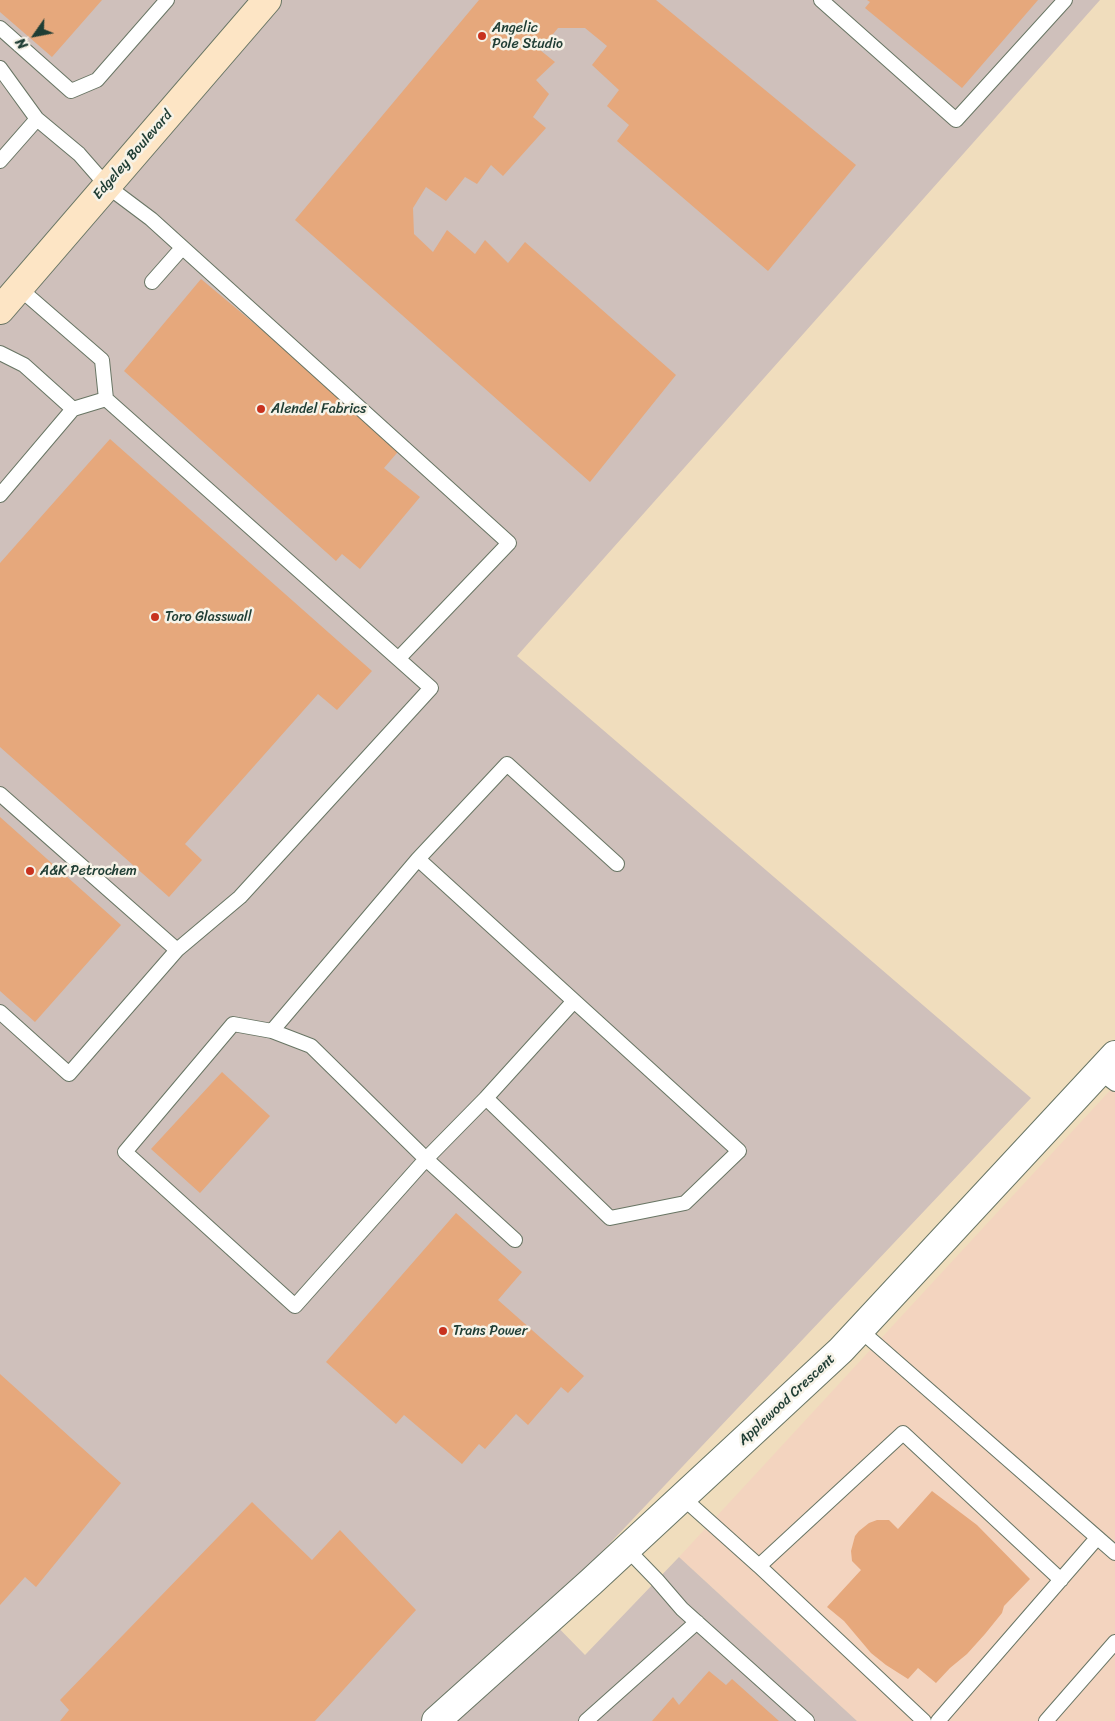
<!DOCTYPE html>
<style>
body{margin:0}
#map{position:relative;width:1115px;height:1721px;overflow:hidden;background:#f0ddbd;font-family:Sriracha,sans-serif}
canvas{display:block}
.north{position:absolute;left:10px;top:10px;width:50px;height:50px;-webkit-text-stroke:4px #f7f3e8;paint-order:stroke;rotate:237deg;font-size:14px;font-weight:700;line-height:20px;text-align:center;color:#1f3d34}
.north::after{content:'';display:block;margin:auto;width:18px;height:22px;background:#1f3d34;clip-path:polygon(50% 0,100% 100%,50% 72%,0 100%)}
</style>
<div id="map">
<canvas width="1115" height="1721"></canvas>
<div class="north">N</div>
</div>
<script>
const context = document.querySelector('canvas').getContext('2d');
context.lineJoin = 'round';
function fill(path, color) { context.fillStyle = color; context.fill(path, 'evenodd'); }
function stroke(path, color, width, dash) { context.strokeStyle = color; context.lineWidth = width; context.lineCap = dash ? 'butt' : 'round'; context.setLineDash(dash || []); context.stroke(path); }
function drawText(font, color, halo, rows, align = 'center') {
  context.font = font + ' Sriracha,sans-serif'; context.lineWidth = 5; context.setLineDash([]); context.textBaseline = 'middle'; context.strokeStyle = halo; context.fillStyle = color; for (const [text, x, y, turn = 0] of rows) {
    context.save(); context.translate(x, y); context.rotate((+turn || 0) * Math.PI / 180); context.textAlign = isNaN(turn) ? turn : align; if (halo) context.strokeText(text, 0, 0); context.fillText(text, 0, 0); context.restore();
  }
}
const built = new Path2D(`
 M1115,1085V1721H857L679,1557Z`);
const industrial = new Path2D(`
 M0,0H1100L517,656L1031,1098L544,1613L585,1655L679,1557L857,1721H0Z`);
const building = new Path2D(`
 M0,0H102L52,57L0,12Z
 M479,0H656L856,165L768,271L617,141L629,125L607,106L619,90L592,65L607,46L585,28H558L540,50L555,62L536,80L549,94L533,117L546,128L503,176L491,165L477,184L465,177L446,201L426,187L413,208L414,234L433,252L447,230L475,254L485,240L508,263L525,242L676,375L590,482L295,220Z
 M867,0H1038L962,88L865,8L870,2Z
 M201,279L402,447L384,468L420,497L360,569L342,554L336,561L124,371Z
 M110,439L372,671L337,710L318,694L185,844L202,860L169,897L0,747V563Z
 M0,817L121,925L35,1022L0,991Z
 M222,1072L270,1116L200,1193L151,1149Z
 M456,1213L522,1272L498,1300L584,1376L568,1393L561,1387L528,1425L516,1414L485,1449L479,1444L462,1464L404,1415L396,1424L326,1362Z
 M0,1374L121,1483L36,1587L25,1577L0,1605Z
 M932,1491L977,1525L1030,1579L1004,1606L1002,1613L985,1634L967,1654L950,1668L936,1683L918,1668L908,1679L886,1665L871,1653L844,1621L827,1607L861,1570L852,1561L851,1551L855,1536L859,1531L869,1523L877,1520H889L898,1529Z
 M252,1502L312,1560L340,1530L416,1610L315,1721H60L69,1710L60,1700Z
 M709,1671L726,1685L732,1679L779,1721H652L673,1697L679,1705Z`);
const lane = new Path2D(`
 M821,0L956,120L1065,0
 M0,28L71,91L97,80L167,0
 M0,68L37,119L79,154L107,186L151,219L509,543L399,658
 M0,161L37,119
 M152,282L182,248
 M19,288L102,360L106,399
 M0,353L24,365L73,409L106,399L431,688L240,897L177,950
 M0,495L73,409
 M0,794L177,950L69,1074L0,1012
 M418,859L507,764L617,864
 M272,1031L418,859L739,1151L685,1203L610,1218L486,1098L574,1001
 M1099,1072L1115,1084
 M486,1098L426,1159L311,1046L272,1031L233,1024L125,1152L295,1306L426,1159L515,1240
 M860,1330L1115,1553
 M682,1497L759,1566L924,1721
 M626,1548L657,1580L682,1609L807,1721
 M759,1566L903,1433L1061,1580
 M586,1721L697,1622
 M938,1721L1097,1538
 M1046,1721L1115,1642`);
const street = new Path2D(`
 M436,1721L591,1582L841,1350L1115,1055`);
const secondary = new Path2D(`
 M0,310L267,0`);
const markers = [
 [482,36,5,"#c8321e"],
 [261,409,5,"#c8321e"],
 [155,617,5,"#c8321e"],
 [30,871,5,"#c8321e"],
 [443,1331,5,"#c8321e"]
];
const poiNames = [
 ["Angelic",492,28],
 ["Pole Studio",492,44],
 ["Alendel Fabrics",271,409],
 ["Toro Glasswall",165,617],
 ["A&K Petrochem",40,871],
 ["Trans Power",453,1331]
];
const streetNames = [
 ["Edgeley Boulevard",133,155,-49],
 ["Applewood Crescent",787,1400,-43]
];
fill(built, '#f3d4bf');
fill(industrial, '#cfc0bb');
fill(building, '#e6a87c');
stroke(lane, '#687564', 16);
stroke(street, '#687564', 30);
stroke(secondary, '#687564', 30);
stroke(lane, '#fff', 14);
stroke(street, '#fff', 28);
stroke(secondary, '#fde5c5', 28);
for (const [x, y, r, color] of markers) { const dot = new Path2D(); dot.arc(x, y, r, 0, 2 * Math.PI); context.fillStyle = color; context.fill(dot); stroke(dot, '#f7f3e8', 2); }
drawText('14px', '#1f3d34', '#f7f3e8', poiNames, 'left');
drawText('14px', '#1f3d34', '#f7f3e8', streetNames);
</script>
